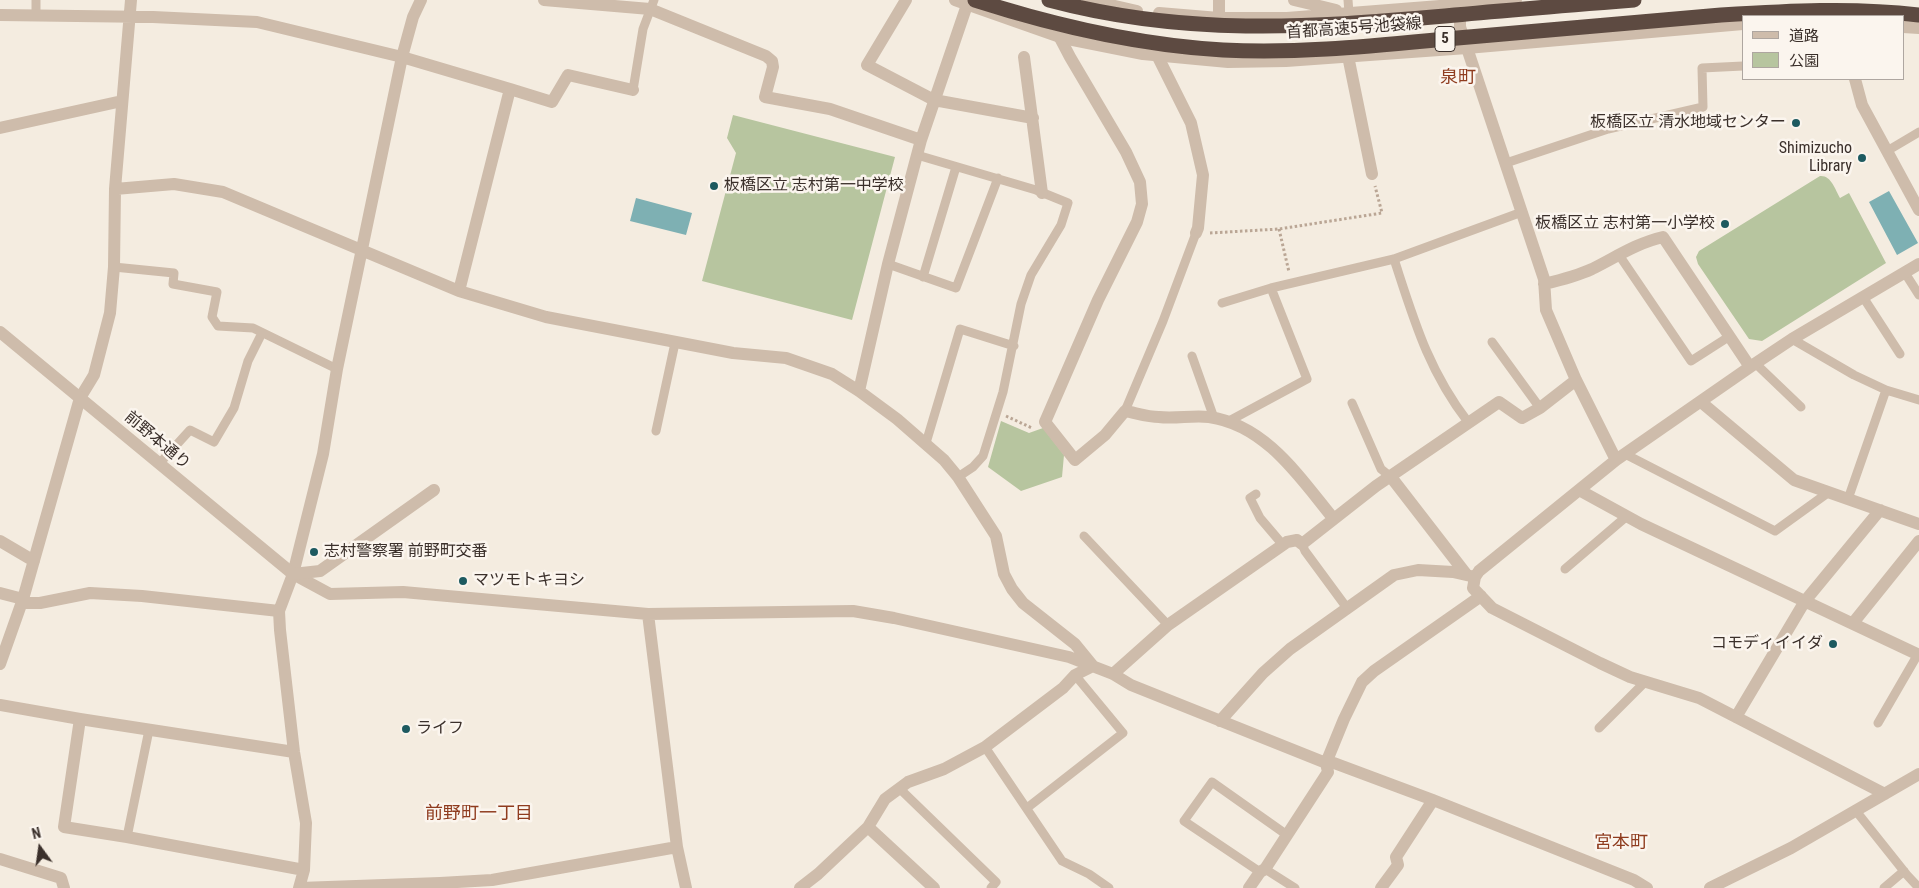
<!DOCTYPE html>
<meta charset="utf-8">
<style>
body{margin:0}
#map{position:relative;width:1919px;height:888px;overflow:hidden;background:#f4ece0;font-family:"Roboto Condensed","Noto Sans JP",sans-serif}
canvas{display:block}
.legend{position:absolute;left:1742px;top:15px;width:162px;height:65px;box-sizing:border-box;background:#fbf5ee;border:1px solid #aea6a0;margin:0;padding:6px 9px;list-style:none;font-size:15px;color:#3b302b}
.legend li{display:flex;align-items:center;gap:10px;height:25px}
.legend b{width:25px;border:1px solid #aea6a0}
.north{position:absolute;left:15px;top:823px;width:50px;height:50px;-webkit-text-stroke:4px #fbf5ee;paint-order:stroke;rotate:346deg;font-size:14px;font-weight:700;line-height:20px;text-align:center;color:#3b302b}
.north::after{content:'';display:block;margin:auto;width:18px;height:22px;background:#3b302b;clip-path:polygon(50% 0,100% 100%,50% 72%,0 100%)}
</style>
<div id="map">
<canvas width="1919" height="888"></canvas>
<ul class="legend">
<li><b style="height:6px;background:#cebcab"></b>道路</li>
<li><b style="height:14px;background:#b7c59f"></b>公園</li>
</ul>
<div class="north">N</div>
</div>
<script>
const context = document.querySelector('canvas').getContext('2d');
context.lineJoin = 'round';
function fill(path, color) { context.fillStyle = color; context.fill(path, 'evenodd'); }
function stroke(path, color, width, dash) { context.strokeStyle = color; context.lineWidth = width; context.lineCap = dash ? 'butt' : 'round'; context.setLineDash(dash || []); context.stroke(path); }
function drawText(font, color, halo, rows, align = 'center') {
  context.font = font + ' "Roboto Condensed","Noto Sans JP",sans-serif'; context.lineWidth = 5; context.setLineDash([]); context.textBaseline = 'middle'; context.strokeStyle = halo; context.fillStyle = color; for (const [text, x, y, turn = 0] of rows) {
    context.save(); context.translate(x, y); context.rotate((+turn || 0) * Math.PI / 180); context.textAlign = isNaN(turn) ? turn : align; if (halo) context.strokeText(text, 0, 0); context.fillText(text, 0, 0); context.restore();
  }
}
const green = new Path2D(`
 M733,115L895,157L852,320L702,281L736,153L727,138Z
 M1820,176C1831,175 1835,189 1840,198L1849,193L1886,263L1762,341L1749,339L1698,264L1696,257L1699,251Z
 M1001,421L1029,433L1043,428L1064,455L1062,477L1021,491L988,467Z`);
const water = new Path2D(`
 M1889,191L1918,243L1897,255L1869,202Z
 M636,198L692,213L686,235L630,221Z`);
const path = new Path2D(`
 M1279,229L1289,272
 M1210,233L1279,229L1382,213L1375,186
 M1006,416L1032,428`);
const service = new Path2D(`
 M1348,0L1349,13
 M36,16V0
 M633,90L643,29L654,0
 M1887,151L1919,132
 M917,155L1036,190L1068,203L1061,225L1031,275L1021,304L1003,392L983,456L973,467L958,477
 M1506,163L1608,129L1703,107L1702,68L1743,66
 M1619,255L1691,361L1730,336
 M1394,259C1414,320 1428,370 1468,422
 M888,264L956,288L998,178
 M114,267L174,273L173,284L217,292L212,317L218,326L253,328L337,369
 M1905,273L1919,295
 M923,277L956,167
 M1863,297L1900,354
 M1222,303L1271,288L1394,259L1522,212
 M1792,339L1854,375L1886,390L1919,400
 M1492,342L1540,408
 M1192,356L1214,418
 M1755,363L1801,407
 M1352,403L1381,469L1391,477
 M1125,411L1163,321L1196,233
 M1229,421L1307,379L1271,288
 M656,431L675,343
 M926,443L960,329L1014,346
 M1625,454L1775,531L1829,492
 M159,464L190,430L214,442L234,408L248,361L262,333
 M1256,494L1250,498L1260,518L1283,545
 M1848,499L1886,390
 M1084,536L1168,625
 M1302,544L1305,551L1347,608
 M1565,569L1627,516
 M1878,723L1918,654
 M1599,728L1646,681
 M985,747L1062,861L1089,874L1109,888
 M899,788L996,882L991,888
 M1027,808L1123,733L1075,675
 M1856,811L1907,875L1919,888
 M127,837L149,730
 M1265,869L1295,888
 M1260,872L1184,821L1212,782L1287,835
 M1884,888L1904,871`);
const minor = new Path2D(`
 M544,0L650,9L766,56L772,61L773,67L765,97L830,109L921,140
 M906,0L867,65L934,100L1033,118
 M1088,0L1137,11
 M1294,0L1336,10
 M1460,0V27L1544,279L1546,310L1576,380L1616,460
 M1159,13L1219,18H1287L1516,0
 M0,15L153,17L257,22L402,57L510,89
 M1219,18V0
 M1059,36L1070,57L1126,152L1140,182L1142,204L1137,222L1098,300L1045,422L1075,460L1105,435L1125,411C1136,413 1148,417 1159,417C1175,419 1193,415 1209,417C1266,425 1300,478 1333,518
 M1157,55L1191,123L1203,175L1198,228L1196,233
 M1348,56L1372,174
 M1024,57L1042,193
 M1855,79L1862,105L1919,210
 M0,128L122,101
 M115,189L174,184L223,192L459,291L546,317L733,353L786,358L832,374L859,391L897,419L944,460L958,477L996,536L1004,574L1012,589L1023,603L1075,644L1093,666
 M1544,284C1561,280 1577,276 1592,269C1616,257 1637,243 1663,237L1750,367
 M459,291L510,89L552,102L568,75L633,90
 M859,391L888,264L921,140L967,5
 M1701,402L1794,480L1919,524
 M1391,477L1466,574
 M1579,490L1641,524L1919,655
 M0,541L34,561
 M293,574L330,594L403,592L648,614L853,611L894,618L1069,657L1113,674L1131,685L1326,763H1334L1433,800L1634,880L1647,888
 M0,593L23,599
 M22,603H40L90,593L142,596L279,611
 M648,614L677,847L686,888
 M1853,623L1919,541
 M0,664L23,599L80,398L94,375L110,313L114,267L115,189L131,0
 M1113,674L1168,625L1287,542L1297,540L1302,544L1376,486L1499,402L1522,418L1540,408L1576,380
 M0,705L80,719L294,752
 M1736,717L1805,601L1880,510
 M80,719L64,827L127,837L304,870
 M1220,721L1263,673L1290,649L1394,575L1418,570L1453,572L1475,577
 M1885,794L1699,698L1630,677L1600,663L1492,608L1473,588L1475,577L1479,571L1616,460L1750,367L1792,339L1919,264
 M868,827L934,888
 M0,859L61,878L64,888
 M299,888L304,870L306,823L294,752L280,630L279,611L293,574L323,454L337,369L402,57L413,17L421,0
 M300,888L440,883L492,880L677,847
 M800,888L818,874L868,827L885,799L908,782L944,769L985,747L1063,688L1075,675L1093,666
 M1249,888L1260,872L1265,869L1328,772L1326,763L1344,719L1362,682L1374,671L1481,596
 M1381,888L1398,865L1396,857L1433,800
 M1710,888L1791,848L1919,774`);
const tertiary = new Path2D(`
 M955,0L1063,38L1143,54L1228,62L1286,61L1467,48L1743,24
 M1903,27L1919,28
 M0,332L293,574L320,571L434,490`);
const motorwayBridge = new Path2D(`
 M975,0C1056,26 1138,45 1223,50C1297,54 1372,46 1446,39C1537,31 1629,23 1721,15C1787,11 1853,7 1919,15
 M1049,0C1183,36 1308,28 1445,16C1508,10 1571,5 1634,0`);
const markers = [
 [1796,123,5,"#1d5a60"],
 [1862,158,5,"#1d5a60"],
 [714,186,5,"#1d5a60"],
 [1725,224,5,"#1d5a60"],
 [314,552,5,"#1d5a60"],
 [463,581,5,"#1d5a60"],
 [1833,644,5,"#1d5a60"],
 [406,729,5,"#1d5a60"]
];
const shields = [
 [1445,39,20]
];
const shieldNames = [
 ["5",1445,39]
];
const streetNames = [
 ["首都高速5号池袋線",1354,29,-4],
 ["前野本通り",157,441,40]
];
const poiNames = [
 ["板橋区立 清水地域センター",1786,123],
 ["Shimizucho",1852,149],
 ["Library",1852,167],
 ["板橋区立 志村第一中学校",724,186,"left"],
 ["板橋区立 志村第一小学校",1715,224],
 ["志村警察署 前野町交番",324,552,"left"],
 ["マツモトキヨシ",473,581,"left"],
 ["コモディイイダ",1823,644],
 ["ライフ",416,729,"left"]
];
const neighbourhoodNames = [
 ["泉町",1458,78],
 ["前野町一丁目",479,814],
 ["宮本町",1621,843]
];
fill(green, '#b7c59f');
fill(water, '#7eb0b3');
stroke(path, '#baa695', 3, [2.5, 2.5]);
stroke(service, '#cebcab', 9);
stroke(minor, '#cebcab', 12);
stroke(tertiary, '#cebcab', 12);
stroke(motorwayBridge, '#5d4a41', 15);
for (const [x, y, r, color] of markers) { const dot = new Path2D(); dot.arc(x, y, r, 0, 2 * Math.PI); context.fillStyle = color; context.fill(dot); stroke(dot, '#fbf5ee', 2); }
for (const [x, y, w] of shields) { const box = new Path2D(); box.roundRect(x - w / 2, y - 12.5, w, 25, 4); context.fillStyle = '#fbf5ee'; context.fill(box); stroke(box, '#3b302b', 1); }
drawText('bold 15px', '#3b302b', null, shieldNames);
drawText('16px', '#3b302b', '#fbf5ee', streetNames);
drawText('16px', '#3b302b', '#fbf5ee', poiNames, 'right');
drawText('18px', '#8f3c1f', '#fbf5ee', neighbourhoodNames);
</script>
